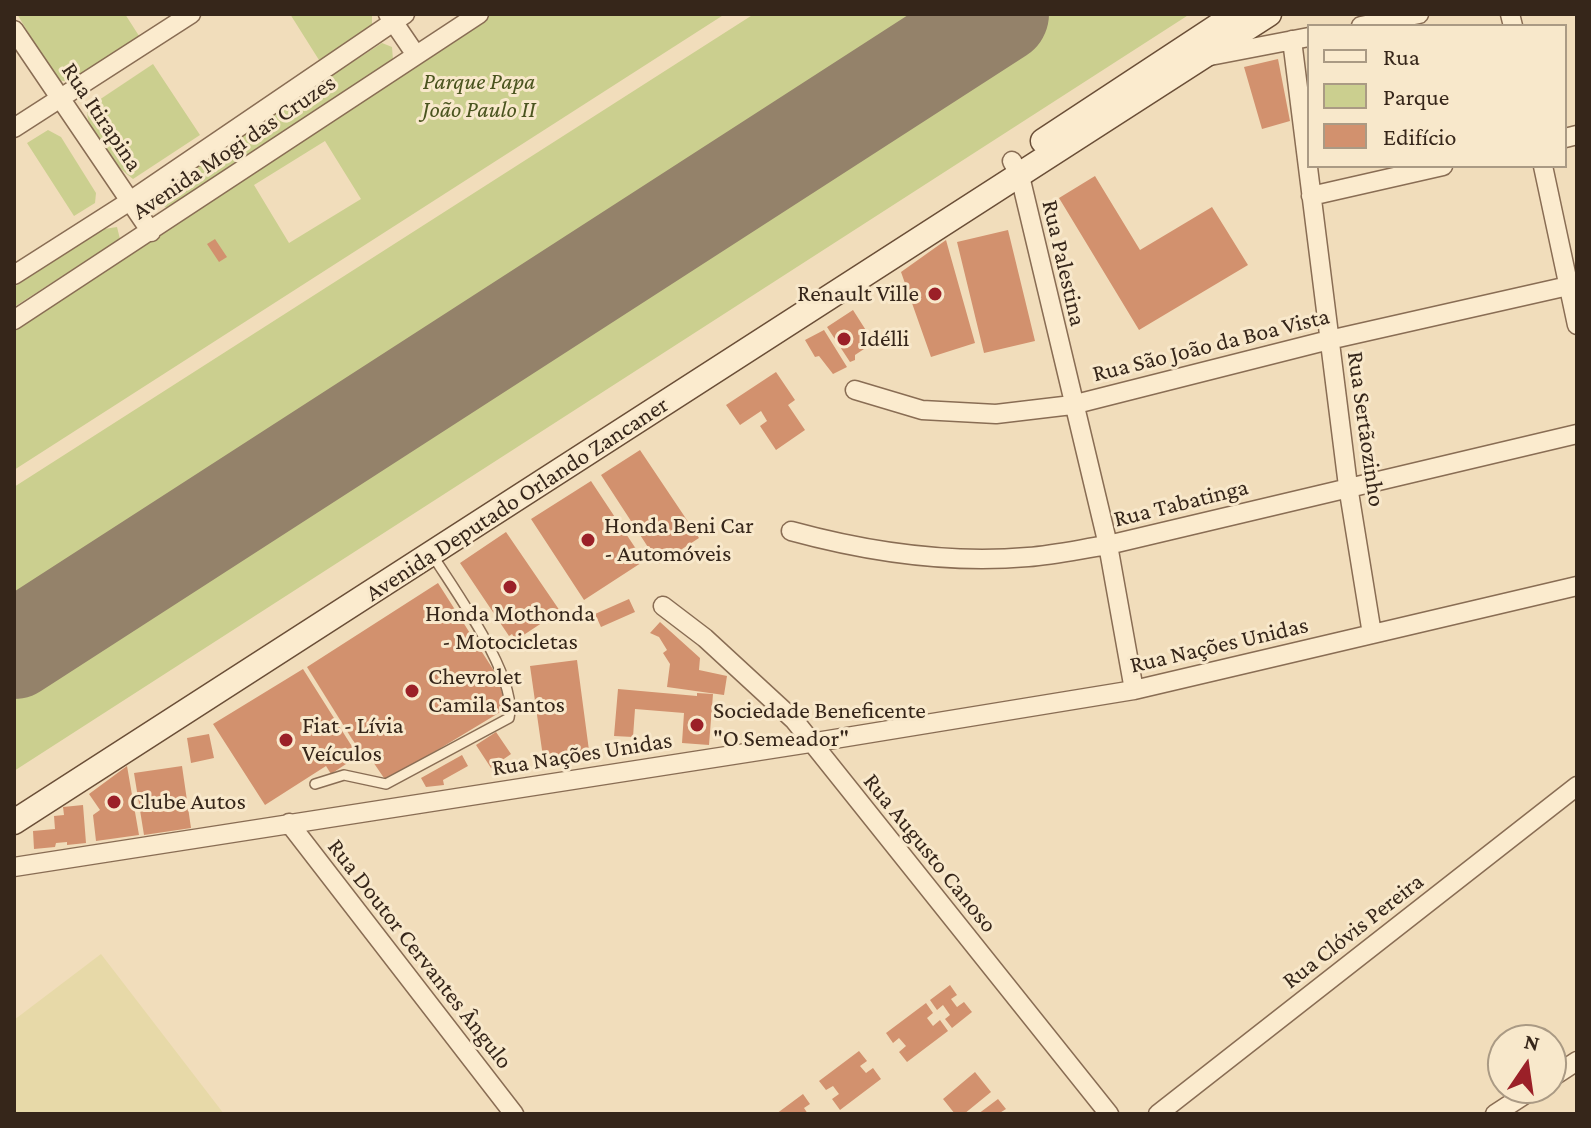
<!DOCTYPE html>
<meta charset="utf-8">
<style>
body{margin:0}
#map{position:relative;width:1591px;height:1128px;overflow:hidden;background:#f1ddbb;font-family:"Crimson Pro",serif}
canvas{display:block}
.frame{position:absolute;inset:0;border:16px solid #36261a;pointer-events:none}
.legend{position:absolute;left:1307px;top:24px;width:260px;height:144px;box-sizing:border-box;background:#f8e8cb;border:2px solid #aa9a84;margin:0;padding:10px 14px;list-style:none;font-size:24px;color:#36261a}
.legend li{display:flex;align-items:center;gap:16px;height:40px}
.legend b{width:40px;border:2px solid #aa9a84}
.north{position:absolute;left:1487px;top:1024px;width:80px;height:80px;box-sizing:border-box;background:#f8e8cb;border:2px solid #aa9a84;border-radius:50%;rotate:13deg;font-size:22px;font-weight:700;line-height:32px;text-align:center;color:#36261a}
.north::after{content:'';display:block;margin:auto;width:28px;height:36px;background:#9b2028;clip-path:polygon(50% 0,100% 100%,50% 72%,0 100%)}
</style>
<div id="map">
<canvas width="1591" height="1128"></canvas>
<div class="frame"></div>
<ul class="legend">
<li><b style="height:10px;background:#fbebce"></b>Rua</li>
<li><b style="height:22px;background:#cbcf8f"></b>Parque</li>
<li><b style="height:22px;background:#d2916e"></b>Edifício</li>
</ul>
<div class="north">N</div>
</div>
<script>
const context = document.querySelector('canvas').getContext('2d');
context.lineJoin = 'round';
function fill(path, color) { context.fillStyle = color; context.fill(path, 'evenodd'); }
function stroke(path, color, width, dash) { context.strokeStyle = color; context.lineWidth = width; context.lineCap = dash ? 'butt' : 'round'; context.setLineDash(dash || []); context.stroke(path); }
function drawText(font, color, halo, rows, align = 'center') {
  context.font = font + ' "Crimson Pro",serif'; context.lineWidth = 6; context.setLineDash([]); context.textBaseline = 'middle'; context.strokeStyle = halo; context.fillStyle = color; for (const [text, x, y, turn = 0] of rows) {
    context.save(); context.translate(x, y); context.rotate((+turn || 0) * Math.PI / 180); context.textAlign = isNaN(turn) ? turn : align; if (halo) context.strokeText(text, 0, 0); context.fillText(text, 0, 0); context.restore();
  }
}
const farmland = new Path2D(`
 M101,954L224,1114H14V1020Z`);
const green = new Path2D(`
 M17,14H125L141,39L70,82L57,80Z
 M290,14H372V26L319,60Z
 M489,14H725L14,470V322ZM325,141L361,199L289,243L254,185Z
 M754,14H958L14,621V487Z
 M1045,14H1190L14,771V681Z
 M382,43L392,47L393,60L167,208L159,204L155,197L156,189Z
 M153,64L200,135L133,179C112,163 86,136 87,108Z
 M48,130L61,137L96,193L95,203L74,216L27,143Z
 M117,227L120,239L14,307V287L104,229Z`);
const runway = new Path2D(`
 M14,650L1000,14`);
const building = new Path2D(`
 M1278,59L1290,121L1262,129L1244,67Z
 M1095,176L1140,250L1212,207L1248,265L1139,330L1059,198Z
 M1008,230L1035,341L984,353L957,242Z
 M215,239L227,257L219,262L207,244Z
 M946,240L975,343L931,357L901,272Z
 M853,310L876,346L872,349L867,347L855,355V360L850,362L827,327Z
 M824,330L847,367L833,374L819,356L815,357L805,340Z
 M776,372L795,400L788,405L805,430L776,450L760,426L767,421L761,411L740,425L726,405Z
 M640,450L699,538L659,564L601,475Z
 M591,481L644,561L584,600L531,519Z
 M506,532L560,611L516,640L512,634L509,636L460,563Z
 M438,583L496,674L507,708L386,781L367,753H362L352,739L307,667Z
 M629,599L635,612L601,627L595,614Z
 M660,622L700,658L699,670L727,676L724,695L667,687L670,664L663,653L667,650L659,637L650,633Z
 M577,660L590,758L544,764L530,666Z
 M303,669L358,756L331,774L326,766L265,805L213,724Z
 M618,689L697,696V693L713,694L709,745L682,743L684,713L635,709L633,737L614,736Z
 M496,732L511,754L491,768L476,745Z
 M209,734L214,758L191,763L187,738Z
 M462,755L468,766L443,780L444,785L426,787L421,778Z
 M127,766L139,835L96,841L93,815L100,810L89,794Z
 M182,766L191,828L144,835L134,773Z
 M83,805L86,843L67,845V842L56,843L55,847L34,849L33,831L55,829L54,816L64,815L63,807Z
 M950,985L957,995L951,999L957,1007L964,1002L972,1012L952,1028L945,1019L950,1015L943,1005L937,1010L930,1000Z
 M926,1003L933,1013L927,1018L933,1026L940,1020L948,1031L907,1062L899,1052L906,1046L899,1038L893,1043L886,1033Z
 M859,1051L867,1061L860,1066L866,1073L873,1068L881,1079L840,1110L832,1099L839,1094L833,1086L826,1090L819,1081Z
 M975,1072L991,1092L964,1114H955L943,1099Z
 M803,1094L810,1104L804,1108L808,1114H776Z
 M998,1099L1006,1109L998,1114H978Z`);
const lane = new Path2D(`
 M315,784L344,775L386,784L509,718C519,679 455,591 433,556`);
const street = new Path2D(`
 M388,14L416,55
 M1510,14L1513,26
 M1361,26L1419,14
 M14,30L151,232
 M1292,40L1348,486L1372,634
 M1210,56L1309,37
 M14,128L191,14
 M1565,138L1577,135
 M1012,161L1020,176L1108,545L1134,690
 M1543,166L1577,325
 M1311,196L1443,166
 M14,275L130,201L405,14
 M14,320L479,14
 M855,390L922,410L996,414L1072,405L1329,340L1577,284
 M791,531C868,552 948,564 1028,557C1055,555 1081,549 1108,545L1577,434
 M663,606L705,638L794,720L1109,1114
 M289,823L514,1114
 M14,867L810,743L1134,690L1577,586
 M1551,1078L1577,1061
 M1158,1114L1577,786
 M1495,1114L1535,1088`);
const secondary = new Path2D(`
 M1043,141L1236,14
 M14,822L1269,14`);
const markers = [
 [935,294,8,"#9b2028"],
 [844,339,8,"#9b2028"],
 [588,540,8,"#9b2028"],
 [510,587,8,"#9b2028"],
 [412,691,8,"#9b2028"],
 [697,725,8,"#9b2028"],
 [286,740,8,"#9b2028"],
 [114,802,8,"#9b2028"]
];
const parkNames = [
 ["Parque Papa",479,82],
 ["João Paulo II",479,110]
];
const streetNames = [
 ["Rua Itirapina",102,117,56],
 ["Avenida Mogi das Cruzes",234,147,-34],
 ["Rua Palestina",1064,263,77],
 ["Rua São João da Boa Vista",1211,345,-14],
 ["Rua Sertãozinho",1366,429,82],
 ["Avenida Deputado Orlando Zancaner",517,499,-33],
 ["Rua Tabatinga",1181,503,-14],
 ["Rua Nações Unidas",1219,645,-13],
 ["Rua Nações Unidas",582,754,-9],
 ["Rua Augusto Canoso",930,853,51],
 ["Rua Clóvis Pereira",1353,931,-38],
 ["Rua Doutor Cervantes Ângulo",420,954,52]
];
const poiNames = [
 ["Renault Ville",919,294,"right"],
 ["Idélli",860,339],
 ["Honda Beni Car",604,526],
 ["- Automóveis",604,554],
 ["Honda Mothonda",510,614,"center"],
 ["- Motocicletas",510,642,"center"],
 ["Chevrolet",428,677],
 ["Camila Santos",428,705],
 ["Sociedade Beneficente",713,711],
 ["\"O Semeador\"",713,739],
 ["Fiat - Lívia",302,726],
 ["Veículos",302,754],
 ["Clube Autos",130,802]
];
fill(farmland, '#e7d9a8');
fill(green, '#cbcf8f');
stroke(runway, '#94826a', 98);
fill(building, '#d2916e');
stroke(lane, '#896d54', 12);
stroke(street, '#896d54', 21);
stroke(secondary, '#6a4e37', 27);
stroke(lane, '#fbebce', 9);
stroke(street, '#fbebce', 18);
stroke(secondary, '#fbebce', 24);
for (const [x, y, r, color] of markers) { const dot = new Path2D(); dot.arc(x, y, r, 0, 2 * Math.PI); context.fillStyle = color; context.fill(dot); stroke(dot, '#f8e8cb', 3); }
drawText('italic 24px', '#4a541f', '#f8e8cb', parkNames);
drawText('24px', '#36261a', '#f8e8cb', streetNames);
drawText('24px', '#36261a', '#f8e8cb', poiNames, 'left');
</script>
